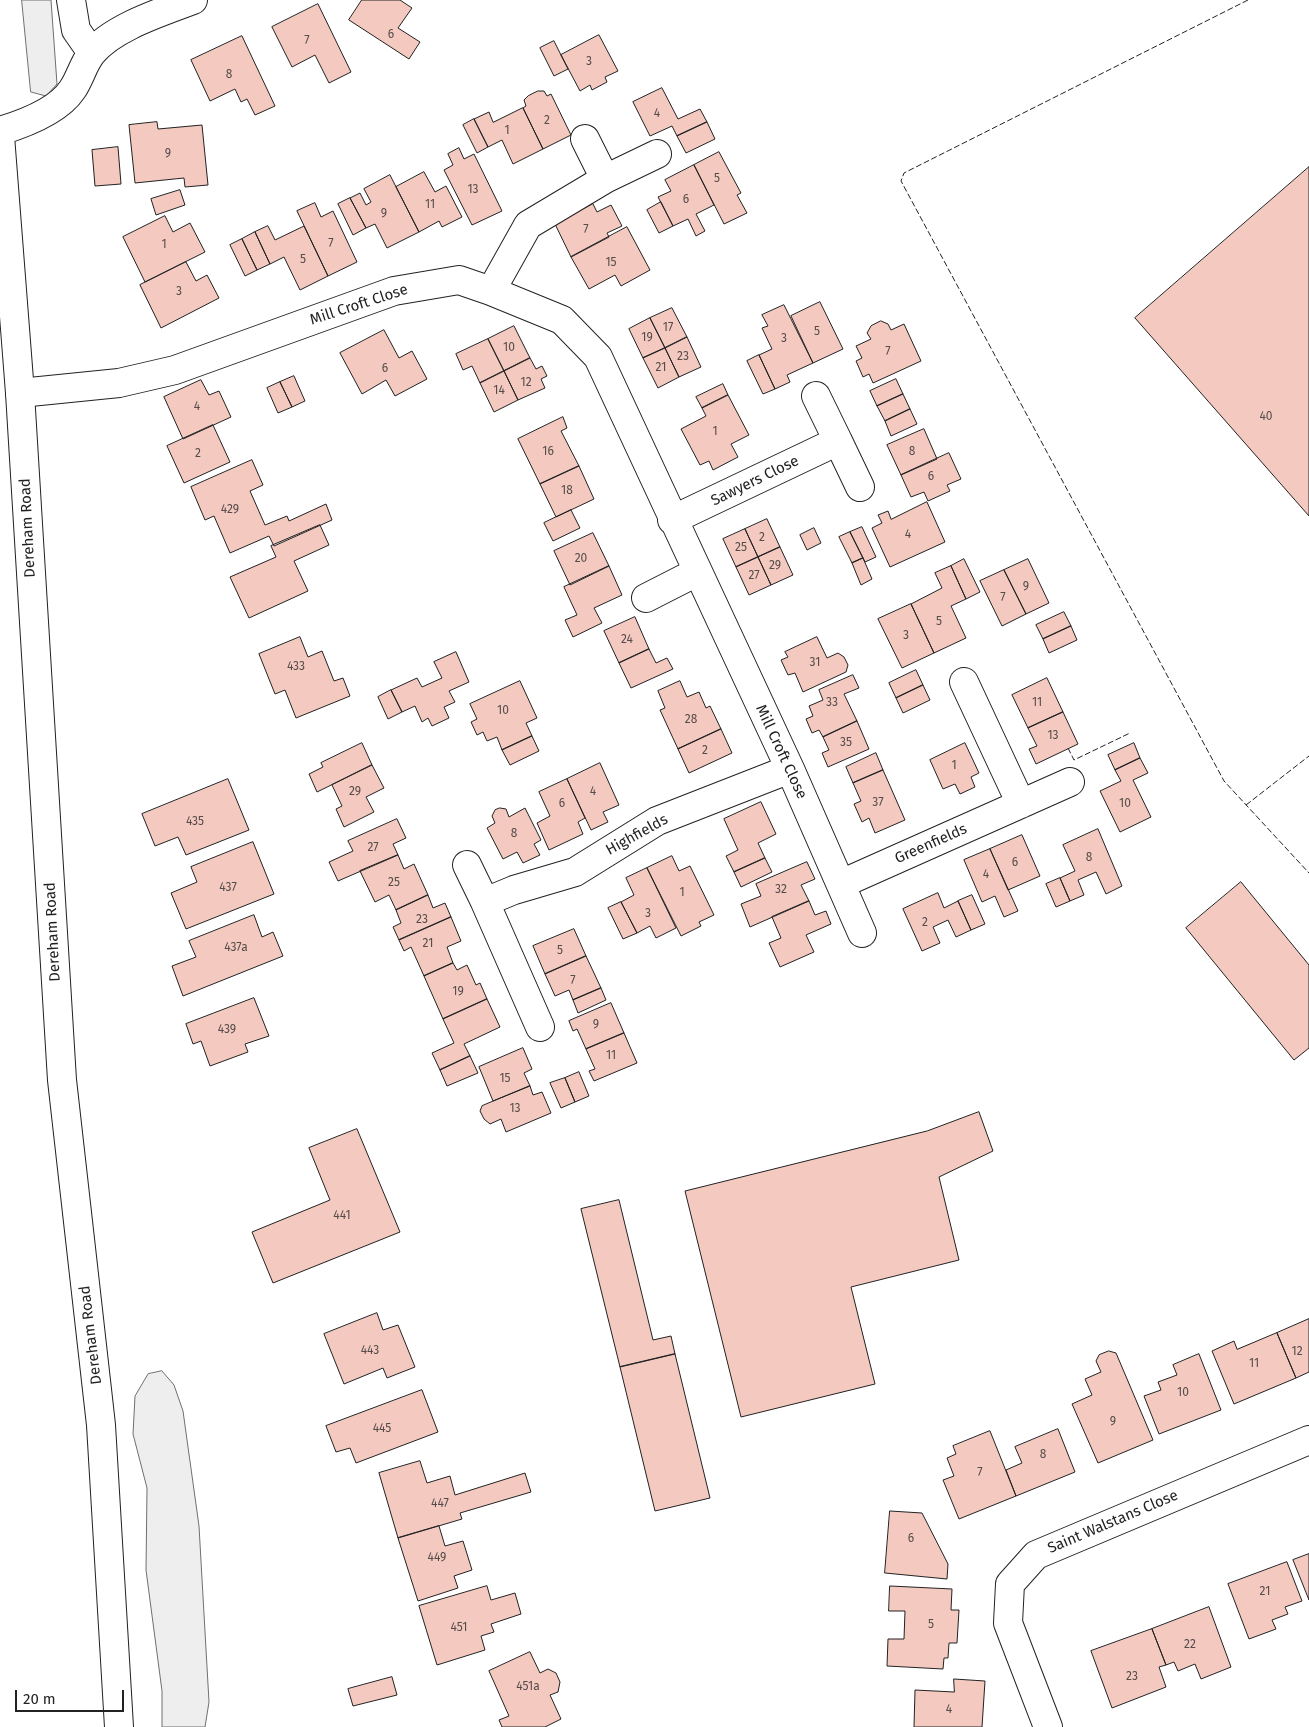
<!DOCTYPE html>
<style>
body{margin:0}
#map{position:relative;width:1309px;height:1727px;overflow:hidden;background:#fff;font-family:"Fira Sans",sans-serif}
canvas{display:block}
.scale{position:absolute;left:15px;top:1690px;width:109px;height:22px;box-sizing:border-box;border:2px solid #222;border-top:0;padding-left:6px;font-size:15px;line-height:18px;white-space:nowrap;color:#222;-webkit-text-stroke:4px #fff;paint-order:stroke}
</style>
<div id="map">
<canvas width="1309" height="1727"></canvas>
<div class="scale">20 m</div>
</div>
<script>
const context = document.querySelector('canvas').getContext('2d');
context.lineJoin = 'round';
function fill(path, color) { context.fillStyle = color; context.fill(path, 'evenodd'); }
function stroke(path, color, width, dash) { context.strokeStyle = color; context.lineWidth = width; context.lineCap = dash ? 'butt' : 'round'; context.setLineDash(dash || []); context.stroke(path); }
function drawText(font, color, halo, rows, align = 'center') {
  context.font = font + ' "Fira Sans",sans-serif'; context.lineWidth = 4; context.setLineDash([]); context.textBaseline = 'middle'; context.strokeStyle = halo; context.fillStyle = color; for (const [text, x, y, turn = 0] of rows) {
    context.save(); context.translate(x, y); context.rotate((+turn || 0) * Math.PI / 180); context.textAlign = isNaN(turn) ? turn : align; if (halo) context.strokeText(text, 0, 0); context.fillText(text, 0, 0); context.restore();
  }
}
const green = new Path2D(`
 M22,0H51L57,84L46,96L31,92Z
 M162,1371L174,1385L183,1411L199,1526L209,1702L205,1727H162V1691L146,1570L147,1488L133,1434L135,1396L148,1374Z`);
const building = new Path2D(`
 M362,0H400L412,8L398,28L420,42L409,59L349,20Z
 M318,4L351,72L329,83L315,55L292,67L272,27Z
 M599,35L618,71L605,77L607,82L592,90L590,85L580,91L561,55Z
 M242,36L275,106L255,115L247,99L241,102L235,89L210,101L191,60Z
 M554,41L568,69L554,76L540,48Z
 M662,88L678,119L700,109L707,122L677,136L672,126L650,136L633,102Z
 M538,91H544L547,96L551,94L571,135L543,149L523,108L526,106L524,100L528,96Z
 M523,108L543,149L513,164L502,140L488,147L474,119L489,112L493,122Z
 M474,119L488,147L477,153L463,125Z
 M157,122L158,129L202,125L208,185L185,187L184,178L135,183L129,125Z
 M707,122L715,139L686,153L677,136Z
 M118,147L121,184L95,186L92,150Z
 M459,148L464,159L474,154L502,211L472,225L444,170L453,165L448,154Z
 M719,152L741,193L737,195L747,213L724,224L694,165Z
 M694,165L714,205L696,214L705,231L696,236L688,219L673,226L658,197L671,191L665,180Z
 M1309,167V516L1135,318Z
 M424,172L435,192L446,186L462,217L442,227L439,221L419,232L396,187Z
 M390,175L419,232L387,248L375,224L366,228L350,198L360,193L366,205L371,202L364,189Z
 M180,190L185,205L156,215L151,199Z
 M350,198L366,228L353,235L338,204Z
 M661,202L673,226L659,233L647,210Z
 M315,203L321,217L333,211L357,262L328,276L297,211Z
 M593,204L597,212L611,205L622,226L607,233L609,237L571,257L555,224Z
 M165,216L173,232L190,223L205,252L145,282L123,237Z
 M268,226L275,240L304,226L328,276L300,290L284,257L270,264L255,232Z
 M627,227L650,270L621,286L615,275L589,289L571,257Z
 M255,232L270,264L257,270L242,239Z
 M242,239L257,270L245,276L230,245Z
 M186,262L196,281L207,275L219,298L161,328L140,285Z
 M820,302L843,349L813,363L791,316Z
 M784,305L813,363L787,375L790,382L775,389L759,355L772,349L762,328L768,326L762,315Z
 M672,308L687,337L665,348L650,318Z
 M650,318L665,348L643,358L629,329Z
 M881,321L888,324L891,330L904,324L921,361L873,383L869,374L863,377L856,361L862,358L856,346L871,339L867,333L871,326Z
 M514,326L530,358L504,371L488,339Z
 M384,330L399,358L412,351L427,379L395,396L386,380L362,394L340,353Z
 M687,337L701,367L679,377L665,348Z
 M488,339L504,371L480,383L472,366L463,370L456,354Z
 M665,348L679,377L658,388L643,358Z
 M759,355L775,389L763,394L747,361Z
 M530,358L536,369L542,366L547,376L541,379L545,388L518,400L504,371Z
 M504,371L518,400L494,412L480,383Z
 M294,376L305,401L292,407L280,382Z
 M896,379L903,394L877,406L870,391Z
 M201,380L209,395L219,391L231,417L183,439L164,397Z
 M280,382L292,407L278,413L267,388Z
 M723,384L728,395L702,408L696,397Z
 M903,394L910,409L885,421L877,406Z
 M728,395L749,435L731,444L738,457L713,470L709,461L700,465L681,429L706,416L702,408Z
 M910,409L917,424L891,436L885,421Z
 M563,417L567,428L561,431L579,466L540,484L518,439Z
 M213,425L230,462L184,483L167,446Z
 M924,429L937,459L901,475L887,445Z
 M949,453L961,479L947,485L950,491L928,501L924,492L911,497L901,475Z
 M252,460L263,485L250,491L265,525L287,516L289,521L326,504L332,520L274,546L269,536L230,553L214,516L205,520L191,487Z
 M579,466L594,499L556,517L540,484Z
 M927,502L945,542L890,567L872,528L882,523L878,515L888,511L891,519Z
 M571,510L580,528L553,541L544,523Z
 M767,519L780,547L758,557L745,529Z
 M320,525L329,545L294,561L308,591L249,618L230,577L276,557L271,546Z
 M862,527L876,557L865,562L850,532Z
 M814,528L821,543L807,550L800,535Z
 M745,529L758,557L736,567L723,539Z
 M850,532L863,558L852,563L839,537Z
 M593,533L609,566L570,585L554,551Z
 M780,547L793,575L771,585L758,557Z
 M758,557L771,585L749,595L736,567Z
 M863,558L872,579L861,585L852,563Z
 M964,559L980,592L966,599L951,566Z
 M1028,559L1049,603L1026,614L1004,570Z
 M609,566L622,595L594,608L602,623L573,637L565,620L577,615L564,587Z
 M951,566L966,599L951,606L966,638L934,653L911,604L942,588L935,573Z
 M1004,570L1026,614L1002,626L980,581Z
 M911,604L934,653L902,668L878,619Z
 M1064,612L1071,626L1043,639L1036,625Z
 M635,617L649,649L619,663L604,631Z
 M1071,626L1077,640L1049,653L1043,639Z
 M300,637L308,657L322,651L334,681L343,678L350,696L296,718L285,690L275,694L259,654Z
 M817,637L827,658L838,653L844,657L848,665L846,672L803,692L795,673L788,675L781,660L788,657L785,652Z
 M649,649L656,663L667,658L673,669L631,688L619,663Z
 M456,652L469,682L449,691L455,702L444,707L449,718L432,726L428,718L422,722L415,706L402,712L391,690L417,678L422,687L442,678L434,662Z
 M916,670L923,685L896,698L889,683Z
 M853,675L859,688L844,694L857,721L823,737L819,730L812,733L806,719L813,716L809,706L823,700L819,690Z
 M1047,678L1063,712L1028,728L1012,695Z
 M520,681L537,718L526,723L532,736L502,750L497,737L487,741L483,732L477,735L471,722L477,719L470,704Z
 M680,681L687,697L699,692L706,708L710,706L721,729L678,749L660,710L665,708L658,691Z
 M923,685L930,700L903,713L896,698Z
 M391,690L402,712L388,719L378,697Z
 M1063,712L1078,744L1036,764L1029,749L1037,746L1028,728Z
 M857,721L869,749L828,767L822,753L829,750L823,737Z
 M721,729L732,753L689,773L678,749Z
 M532,736L539,751L510,765L502,750Z
 M362,743L372,765L317,792L309,774L323,767L321,763Z
 M965,743L979,773L971,777L975,787L960,794L955,784L943,789L930,760Z
 M1134,743L1140,758L1115,770L1108,755Z
 M876,753L883,770L853,783L846,767Z
 M1140,758L1148,773L1133,780L1151,817L1120,832L1100,791L1121,781L1115,770Z
 M600,763L619,805L603,812L608,822L591,830L567,779Z
 M372,765L384,788L366,797L374,812L344,827L336,809L342,806L332,785Z
 M883,770L905,820L875,833L869,818L862,822L854,804L861,801L853,783Z
 M228,779L249,830L186,855L178,837L155,846L142,814Z
 M567,779L585,818L578,822L583,834L549,850L537,823L550,816L539,792Z
 M761,802L776,834L758,843L765,858L734,872L726,856L738,850L724,819Z
 M500,808L506,809L509,817L525,808L541,840L534,844L540,855L523,863L517,852L503,859L487,828L495,823L492,816L495,810Z
 M397,819L406,838L393,844L398,855L338,881L329,862L353,851L348,841Z
 M1098,829L1122,886L1106,894L1096,872L1078,880L1084,895L1070,901L1060,878L1075,871L1063,845Z
 M1022,835L1040,876L1008,890L990,849Z
 M253,842L274,894L186,929L171,893L197,882L191,867Z
 M990,849L1018,911L1004,917L995,896L982,902L964,860Z
 M398,855L404,869L414,864L428,895L396,910L389,895L375,902L360,871Z
 M672,856L679,871L690,866L714,915L699,922L701,926L681,936L647,868Z
 M765,858L772,872L741,887L734,872Z
 M807,862L815,879L801,885L809,901L750,927L741,904L761,896L756,884Z
 M647,868L676,928L656,938L650,926L637,933L621,902L634,895L626,878Z
 M1060,878L1070,901L1056,907L1046,884Z
 M1241,882L1309,965V1048L1294,1060L1186,928Z
 M938,893L944,908L958,901L971,930L956,937L948,920L933,927L940,943L922,951L903,909Z
 M428,895L433,908L445,903L451,917L399,940L393,927L401,923L396,910Z
 M972,895L985,924L971,930L958,901Z
 M809,901L815,915L826,911L831,924L806,935L814,952L780,967L769,943L781,938L772,917Z
 M621,902L637,933L623,939L608,908Z
 M254,915L262,937L273,932L283,956L183,996L172,966L196,957L189,941Z
 M451,917L461,941L447,947L453,963L424,976L411,947L404,951L399,940Z
 M574,929L586,956L545,974L533,946Z
 M586,956L601,988L573,1000L569,990L555,996L545,974Z
 M453,963L457,970L467,965L476,985L480,983L487,999L443,1019L424,976Z
 M601,988L606,1000L578,1013L573,1000Z
 M254,998L269,1036L245,1044L248,1052L210,1066L201,1041L193,1044L186,1024Z
 M487,999L500,1027L464,1044L470,1056L440,1070L432,1053L454,1043L443,1019Z
 M611,1003L624,1033L586,1049L577,1029L573,1031L569,1021Z
 M624,1033L637,1063L594,1081L589,1071L595,1069L586,1049Z
 M523,1048L532,1069L524,1073L530,1086L493,1101L479,1067Z
 M470,1056L478,1073L447,1086L440,1070Z
 M579,1072L589,1096L575,1102L565,1078Z
 M565,1078L575,1102L561,1108L550,1083Z
 M530,1086L533,1095L542,1092L551,1113L506,1132L501,1119L490,1124L484,1119L480,1111L482,1106Z
 M979,1112L993,1151L939,1177L959,1260L851,1287L875,1384L741,1417L685,1191L927,1131Z
 M357,1129L400,1232L273,1283L252,1232L330,1200L309,1148Z
 M619,1200L653,1340L671,1336L675,1354L620,1367L581,1209Z
 M377,1313L383,1330L398,1325L415,1367L387,1378L383,1368L344,1384L324,1334Z
 M1309,1319V1372L1296,1378L1277,1333Z
 M1277,1333L1296,1378L1234,1404L1212,1351L1234,1341L1237,1349Z
 M1109,1351L1116,1353L1153,1440L1098,1463L1072,1404L1092,1395L1085,1379L1101,1372L1096,1361L1099,1355Z
 M675,1354L710,1498L655,1511L620,1367Z
 M1199,1354L1221,1410L1159,1434L1144,1396L1161,1390L1158,1382L1177,1375L1173,1365Z
 M422,1390L438,1432L356,1463L350,1448L336,1452L326,1426Z
 M1058,1429L1075,1472L1016,1496L1006,1470L1022,1463L1015,1447Z
 M990,1431L1016,1496L959,1519L943,1480L954,1476L947,1458L956,1454L953,1446Z
 M420,1461L427,1483L450,1476L455,1495L525,1473L531,1492L460,1513L462,1519L398,1538L379,1473Z
 M890,1511L922,1513L948,1564L947,1579L885,1573Z
 M439,1526L445,1546L463,1541L472,1570L454,1576L458,1588L418,1601L398,1538Z
 M1309,1554V1600L1293,1560Z
 M1287,1562L1302,1601L1285,1607L1288,1614L1272,1620L1276,1629L1249,1639L1228,1584Z
 M487,1586L491,1600L515,1593L521,1614L491,1624L494,1632L481,1636L485,1650L437,1665L419,1606Z
 M890,1586L952,1589L951,1610H959L957,1643H949L948,1658H944L943,1669L887,1666L888,1639H904L905,1611H889Z
 M1209,1607L1231,1667L1201,1679L1195,1664L1178,1671L1174,1662L1166,1665L1152,1629Z
 M1152,1629L1166,1665L1159,1667L1166,1687L1112,1708L1091,1651Z
 M530,1652L540,1673L548,1669L556,1673L560,1682L558,1692L550,1695L561,1719L545,1727H502L499,1720L509,1716L489,1671Z
 M392,1677L397,1695L353,1706L348,1689Z
 M954,1679L985,1681L982,1727H914L915,1690L954,1692Z`);
const minor = new Path2D(`
 M71,0L76,30L92,53
 M0,131C23,124 58,111 72,90C80,79 83,64 92,53C113,27 162,12 193,0
 M585,139L605,179
 M491,291L528,225L605,179L657,154
 M20,393L119,383L175,370L394,291L459,280L491,291L562,320L598,357L790,769L862,933
 M838,441L860,487
 M672,520L838,441L816,396
 M646,598L697,572
 M964,682L1021,804
 M467,865L485,902
 M841,884L1070,782
 M540,1027L485,902L514,890L575,872L657,821L790,769
 M1048,1727L1008,1623L1010,1584L1036,1555L1309,1440`);
const highway = new Path2D(`
 M0,136L20,393L62,1080L101,1425L119,1727`);
const fence = new Path2D(`
 M1248,0L904,173L901,181L1224,781L1309,873
 M1068,748L1074,760L1130,733
 M1246,805L1309,756`);
const numberNames = [
 ["6",391,35],
 ["7",307,41],
 ["3",589,62],
 ["8",229,75],
 ["4",657,114],
 ["2",547,121],
 ["1",507,131],
 ["9",168,154],
 ["5",717,179],
 ["13",473,190],
 ["6",686,200],
 ["11",430,205],
 ["9",384,214],
 ["7",586,230],
 ["7",331,244],
 ["1",164,245],
 ["5",303,260],
 ["15",611,263],
 ["3",179,292],
 ["17",668,328],
 ["5",817,332],
 ["19",647,338],
 ["3",784,339],
 ["10",509,348],
 ["7",888,352],
 ["23",683,357],
 ["21",661,368],
 ["6",385,369],
 ["12",526,383],
 ["14",499,391],
 ["4",197,407],
 ["40",1266,417],
 ["1",715,432],
 ["16",548,452],
 ["8",912,452],
 ["2",198,454],
 ["6",931,477],
 ["18",567,491],
 ["429",230,510],
 ["4",908,535],
 ["2",762,538],
 ["25",741,548],
 ["20",581,559],
 ["29",775,566],
 ["27",754,576],
 ["9",1026,587],
 ["7",1003,598],
 ["5",939,622],
 ["3",906,636],
 ["24",627,640],
 ["31",815,663],
 ["433",296,667],
 ["33",832,703],
 ["11",1037,703],
 ["10",503,711],
 ["28",691,720],
 ["13",1053,736],
 ["35",846,743],
 ["2",705,751],
 ["1",954,766],
 ["29",355,792],
 ["4",593,792],
 ["37",878,803],
 ["6",562,804],
 ["10",1125,804],
 ["435",195,822],
 ["8",514,834],
 ["27",373,848],
 ["8",1089,858],
 ["6",1015,863],
 ["4",986,875],
 ["25",394,883],
 ["437",228,888],
 ["32",781,890],
 ["1",682,893],
 ["3",648,914],
 ["23",422,920],
 ["2",925,923],
 ["21",428,944],
 ["437a",236,948],
 ["5",560,951],
 ["7",573,981],
 ["19",458,992],
 ["9",596,1025],
 ["439",227,1030],
 ["11",611,1056],
 ["15",505,1079],
 ["13",515,1109],
 ["441",342,1216],
 ["443",370,1351],
 ["12",1297,1352],
 ["11",1254,1364],
 ["10",1183,1393],
 ["9",1113,1422],
 ["445",382,1429],
 ["8",1043,1455],
 ["7",980,1473],
 ["447",440,1504],
 ["6",911,1539],
 ["449",437,1558],
 ["21",1265,1592],
 ["5",931,1625],
 ["451",459,1628],
 ["22",1190,1645],
 ["23",1132,1677],
 ["451a",528,1687],
 ["4",949,1710]
];
const streetNames = [
 ["Mill Croft Close",359,305,-18],
 ["Sawyers Close",755,481,-26],
 ["Dereham Road",28,528,-93],
 ["Mill Croft Close",781,752,65],
 ["Highfields",637,835,-29],
 ["Greenfields",931,844,-24],
 ["Dereham Road",53,932,-93],
 ["Dereham Road",91,1335,-97],
 ["Saint Walstans Close",1113,1522,-23]
];
fill(green, '#eee');
stroke(green, '#6f6f6f', 1);
fill(building, '#f3c9c0');
stroke(building, '#222', 1);
stroke(minor, '#222', 30);
stroke(highway, '#222', 30);
stroke(minor, '#fff', 28);
stroke(highway, '#fff', 28);
stroke(fence, '#222', 1, [6, 2.5]);
drawText('12px', '#564c4a', null, numberNames);
drawText('15px', '#222', '#fff', streetNames);
</script>
